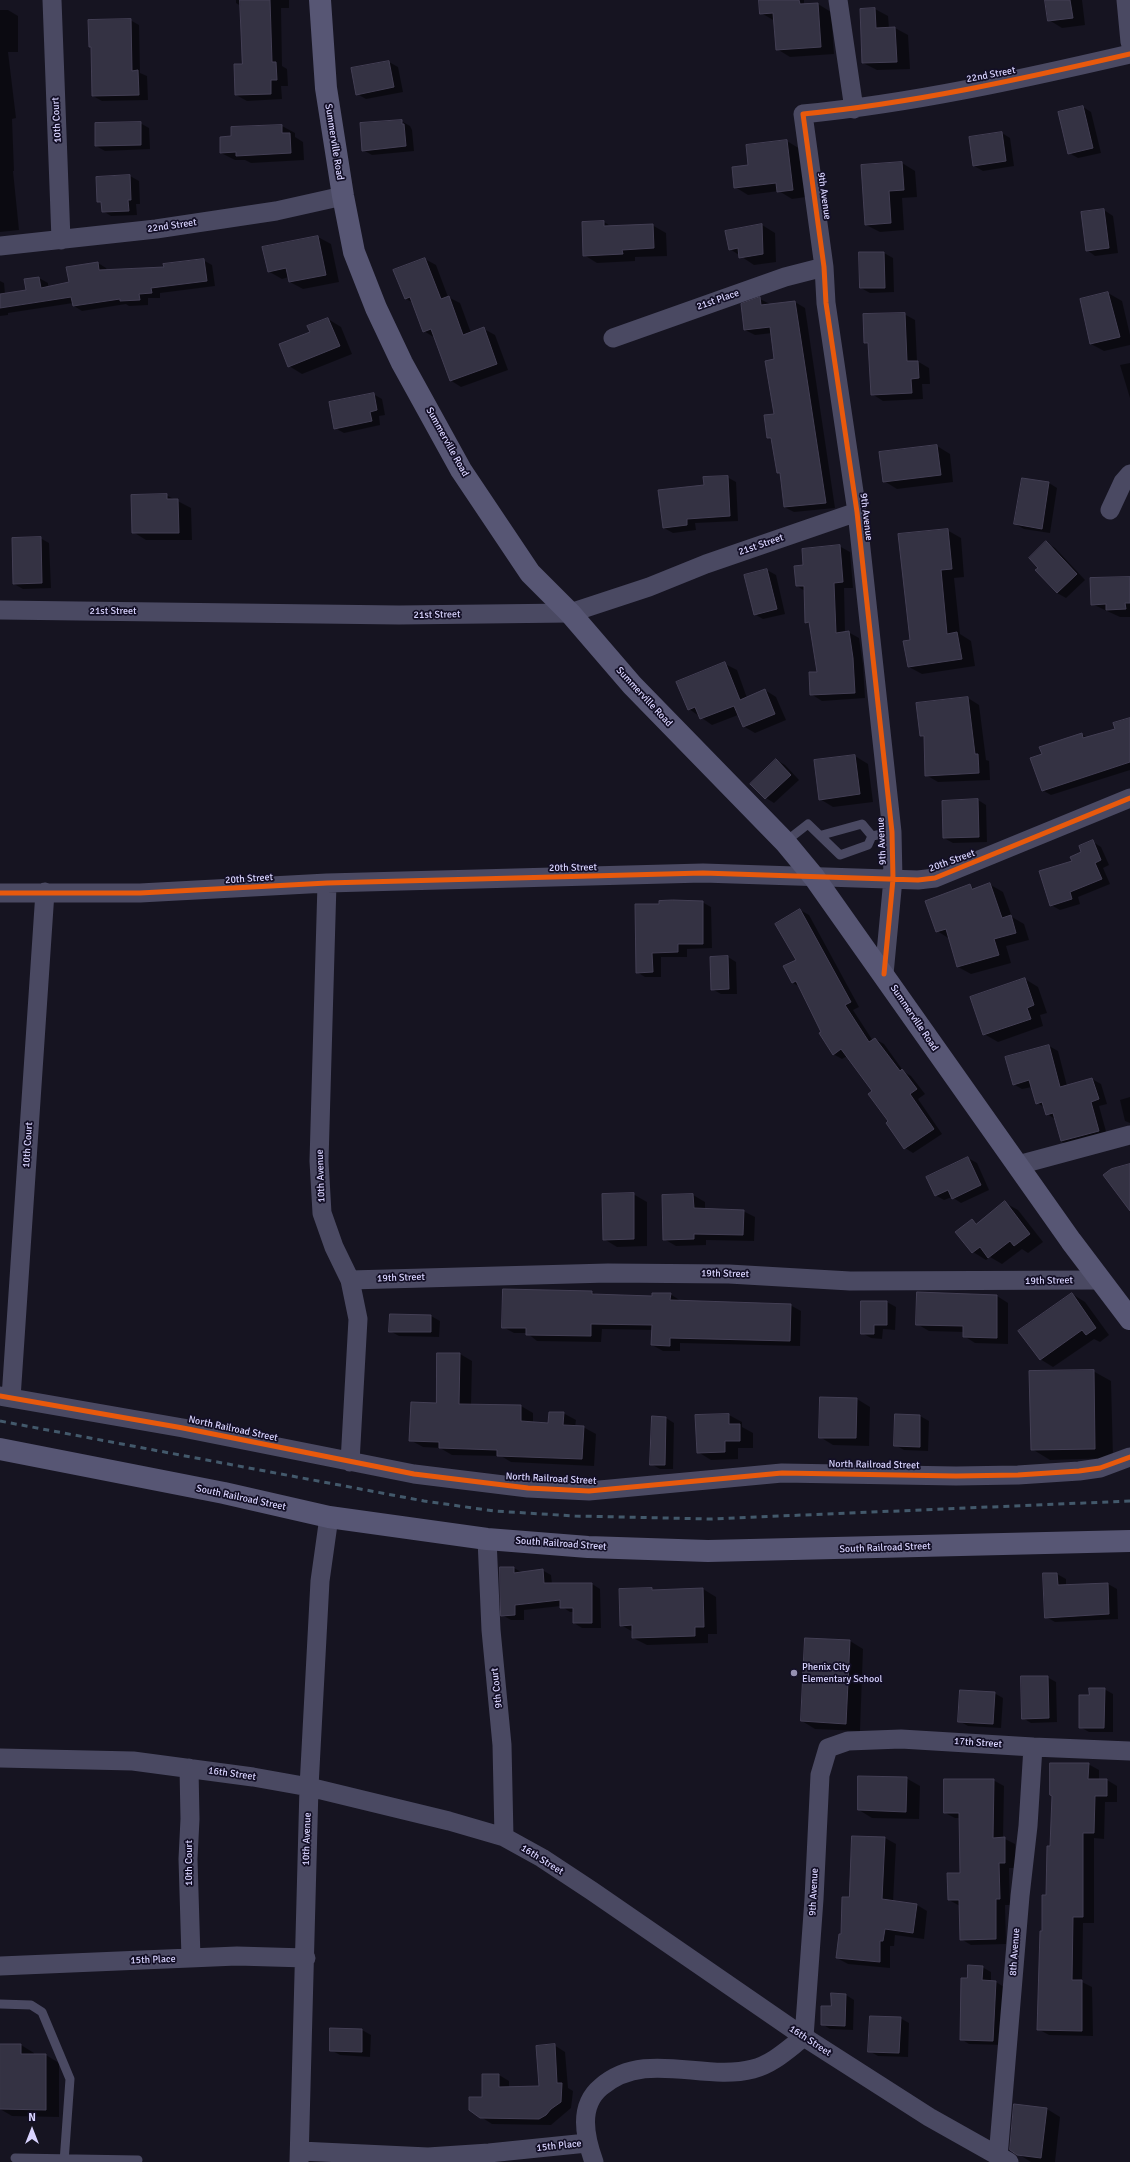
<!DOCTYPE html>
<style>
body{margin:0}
#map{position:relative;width:1130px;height:2162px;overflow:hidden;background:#161421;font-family:Signika,sans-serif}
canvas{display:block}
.north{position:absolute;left:12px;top:2110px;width:40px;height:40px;-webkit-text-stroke:3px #130f26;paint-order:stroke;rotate:0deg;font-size:11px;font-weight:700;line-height:16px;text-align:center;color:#d9d4ff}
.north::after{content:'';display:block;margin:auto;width:14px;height:18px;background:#d9d4ff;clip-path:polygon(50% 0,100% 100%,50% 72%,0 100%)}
</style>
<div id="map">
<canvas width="1130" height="2162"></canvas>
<div class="north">N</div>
</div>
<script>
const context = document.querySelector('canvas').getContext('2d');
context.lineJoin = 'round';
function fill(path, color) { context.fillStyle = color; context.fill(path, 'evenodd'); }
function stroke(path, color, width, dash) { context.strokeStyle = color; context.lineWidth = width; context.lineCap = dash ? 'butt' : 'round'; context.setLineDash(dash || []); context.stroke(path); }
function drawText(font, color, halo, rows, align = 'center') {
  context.font = font + ' Signika,sans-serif'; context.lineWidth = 3.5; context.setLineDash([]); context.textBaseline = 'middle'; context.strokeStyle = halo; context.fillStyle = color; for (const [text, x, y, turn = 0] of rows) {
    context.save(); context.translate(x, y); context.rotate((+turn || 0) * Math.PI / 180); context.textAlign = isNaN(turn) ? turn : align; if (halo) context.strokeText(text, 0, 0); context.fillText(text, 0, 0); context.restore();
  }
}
const shadow = new Path2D(`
 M236,0H289V8H281L282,66L287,69L288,86H281L282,99L247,101L236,95L243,65L241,6L236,3Z
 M760,0H804V5L818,4L831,12L834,54L790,57L777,49L775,21L761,13Z
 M1046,0H1082L1085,25L1062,28L1049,20Z
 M875,9L888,16L889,28H895L908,35L910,69L877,70L863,63Z
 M0,10H8L18,16V52H8L16,118L12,119L14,171H13L19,230L0,232Z
 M130,20L139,25L140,73L147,76L148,100L102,101L93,96L92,48Z
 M389,62L398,67L403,92L366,99L357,94Z
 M1083,107L1091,112L1101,153L1078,158L1069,153Z
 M401,121L410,126L412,130L414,151L372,155L363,150Z
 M140,123L149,128L150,149L105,151L96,146Z
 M282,126L295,133V137L303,142L304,160L251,163L245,160H235L221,153L232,137Z
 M1002,133L1010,138L1014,166L983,171L974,166Z
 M787,141L800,149L806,197L792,199L779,191L748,195L735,187Z
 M902,163L915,171L917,197L902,198L904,230L880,232L866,225Z
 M130,176L139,181L140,204H136L137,215L111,216L103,211L102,204L98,201L97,178Z
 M1104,210L1113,216L1118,253L1095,256L1087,250L1082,213Z
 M604,222L612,227L652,225L666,233L667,256L635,257V261L597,263L584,255Z
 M762,225L775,233L776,262L754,265L730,249Z
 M318,237L331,244L339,282L303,289L290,282L289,277L282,279L268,271Z
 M884,253L893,258L894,292L870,293L861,288Z
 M425,259L436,265L448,297L460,303L471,333L484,329L495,335L508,370L461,387L450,380L435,338L424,331L414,303L406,299Z
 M203,260L212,265L215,286L160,293V298H148V305L129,306L126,304L82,311L74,306L73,303L8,313V315L0,316V281L4,283L5,294L28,291L39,278L48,283V287L70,283L98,263L106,268L107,270L165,268Z
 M1108,293L1122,301L1130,335V345L1104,351L1091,344L1083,314Z
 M760,299L770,304L795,302L805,308L835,508L794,512L784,507L781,475L778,473L773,441L768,438L775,415V360L772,333L755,335L745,330L742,305Z
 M904,314L915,320L917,361L929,368L930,384H922L923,399L883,401L872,394L869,345L865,343Z
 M328,319L341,327L352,354L302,374L289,366L311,332Z
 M1130,363V398L1120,365Z
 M373,394L382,399L385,415L379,416L380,425L344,433L335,428Z
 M937,446L950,454L953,482L897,489L884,481Z
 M727,477L736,482L738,521L695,523L696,530L673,533L664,528L705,486Z
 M1049,483L1057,488L1050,533L1024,529L1015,524Z
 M166,495L191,508L192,540H146L133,532Z
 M947,530L961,538L964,577L954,578L960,634L971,641L975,666L922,674L909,667L911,641Z
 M40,538L49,543L51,588L23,589L14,584Z
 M1047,543L1055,548L1085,580L1066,598L1057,593L1040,568Z
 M839,546L850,552L853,588H844L845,632H848L859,638L863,665L865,698L822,701L811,694L818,672L810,624L806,622L805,591L797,586Z
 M767,570L776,575L785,614L763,619L754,614Z
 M1130,578V617H1120L1092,604Z
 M725,664L737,670L747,698L765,690L776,697L786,720L755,733L743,726L738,715L712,725L689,709Z
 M968,698L979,705L986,760L989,761L990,780L938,782L926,775L925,738L921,736Z
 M1130,718V770L1051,795L1042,790L1043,755L1081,734L1088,738L1116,729L1114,723Z
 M855,756L868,764L873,802L833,807L820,799Z
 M776,760L785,765L799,780L774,803L766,798L752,784Z
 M978,800L986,805L987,842L953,843L944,838Z
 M1093,842L1101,847L1109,865L1103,868L1110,884L1078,897L1080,904L1060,910L1051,905L1073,862Z
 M989,884L1003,892L1012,917L1024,924L1029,940L1006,946L1011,963L971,974L958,967L950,939L937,931L970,886L976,889Z
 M702,902L711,907L712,948L687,949V957H661V977H645L637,972L660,905Z
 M800,910L809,915L859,1007L853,1010L873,1041L875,1039L884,1044L904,1072L911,1076L925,1094L918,1099L942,1134L913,1153L905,1148L874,1091L847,1056L842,1059L833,1054L800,987L793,983L797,960Z
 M728,957L736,962L737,994H721L712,989Z
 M1025,979L1038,987L1047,1013L1040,1015L1043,1026L998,1042L984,1034Z
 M1049,1046L1058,1051L1067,1086L1092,1079L1101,1084L1107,1104L1099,1106L1107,1135L1070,1146L1061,1141L1055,1119L1047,1114L1044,1107L1037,1103L1032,1087L1022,1089L1013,1084Z
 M1130,1097V1123L1125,1121L1120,1100Z
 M968,1158L977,1163L989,1190L961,1203L952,1197L944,1200L935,1195Z
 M633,1194L647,1202V1246L617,1247L604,1239Z
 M693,1195L705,1202V1209L743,1211L755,1217L754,1241L706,1240V1245L676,1246L664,1239V1196Z
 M1005,1203L1018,1210L1043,1242L1028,1253L1022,1249L1002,1264L990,1257L986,1260L973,1252L972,1220L978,1224Z
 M592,1292L598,1295L653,1297L670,1294L681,1301L790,1305L801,1311L800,1346L680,1343V1351H663L652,1345L653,1330L602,1329L601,1342L537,1341L527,1333H514L503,1327Z
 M1072,1294L1085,1302L1109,1335L1100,1342L1094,1339L1053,1367L1040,1359Z
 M997,1296L1008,1303V1344L975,1343L964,1336V1332L929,1331L917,1324Z
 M887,1302L896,1307L895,1330L883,1329L882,1339L871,1338L862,1333Z
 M431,1316L440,1321L439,1337L399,1336L390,1331Z
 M438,1354H460L472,1361L471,1405L521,1406L533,1413V1423L549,1424L563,1413L576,1420L575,1427H583L596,1434L594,1466L511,1462L501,1456L452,1455L440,1448L423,1447L410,1440L437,1404Z
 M1093,1371L1111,1381L1113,1458L1050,1460L1032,1449Z
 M857,1399L870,1407L869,1446L833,1445L820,1437Z
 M729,1415L742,1422V1427L753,1433V1448H738V1459L711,1460L698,1452Z
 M920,1416L929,1421L928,1451L904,1450L895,1445Z
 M666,1418L674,1423L673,1469H660L651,1464Z
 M514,1568L523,1573L542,1570L551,1575L552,1584H592L600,1589L601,1628H582L574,1623V1612H570L561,1606L524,1610V1620H511L502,1615Z
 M1057,1574L1066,1579V1586L1108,1584L1117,1589L1118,1619L1055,1622L1046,1617Z
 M652,1589L654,1591L703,1589L716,1597L717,1634H708V1643L647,1645L633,1638V1632L621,1625Z
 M850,1641L863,1649L860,1731L815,1729L802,1721Z
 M1047,1677L1056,1682L1057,1722L1031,1723L1023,1718Z
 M1104,1689L1113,1694V1732H1089L1080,1727L1090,1696Z
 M994,1693L1003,1698L1001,1728L968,1726L959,1721Z
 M1088,1764L1099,1770V1780H1107L1117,1786V1802H1105L1104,1839L1094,1838V1923H1083L1082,1982L1092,1987L1093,2036L1049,2035L1038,2029L1043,1932L1051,1847Z
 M906,1778L920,1786L919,1819L872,1818L859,1810Z
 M993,1780L1004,1786L1003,1838L1015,1844V1868H1009L1010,1905H1005L1006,1944L971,1945L961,1939L960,1906L949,1900L961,1874L960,1818H955L945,1813Z
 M853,1837L885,1838L896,1844L893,1902L917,1905L927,1911L924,1939L895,1935L894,1946H890V1968L848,1964L837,1958L850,1898Z
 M982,1967L991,1972V1982H996L1004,1987L1002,2045L969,2044L961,2039L968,1979Z
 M846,1995L854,2000L853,2030L830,2029L822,2024L832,2008Z
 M900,2018L909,2023L908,2057L878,2056L869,2051Z
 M331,2029L362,2030L371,2035L370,2057L340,2055L331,2050Z
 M0,2045H21L34,2053V2055H46L59,2063V2117L12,2116L0,2109Z
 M554,2045L565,2052L568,2088L573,2091L571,2108L551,2125L492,2124L481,2117L499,2075L509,2081V2088L540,2087Z
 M1047,2109L1060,2117L1055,2162H1031L1018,2154Z`);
const building = new Path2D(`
 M240,0H270L272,62H276L277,80H271V94L235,95L234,64H242Z
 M759,0H799L800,4L818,3L821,47L776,50L773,13L760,14Z
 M1045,0H1070L1073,18L1048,21Z
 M875,8L876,28L895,27L897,62L862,63L860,9Z
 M131,19L132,71L138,70L139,95L92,96L91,47H89L88,20Z
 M389,61L394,87L356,95L351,68Z
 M1083,106L1093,148L1068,154L1058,112Z
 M402,120V124H404L406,146L362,151L360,123Z
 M141,122V145L95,146V123Z
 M282,125V133H290L291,153L236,156V152L220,153V137L231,136V127Z
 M1002,132L1006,161L973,166L969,137Z
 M787,140L793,190L777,192L776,183L734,188L732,167L748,165L746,145Z
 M902,162L904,190L889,191L891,223L865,225L861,165Z
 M130,175L131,200H128L129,211L102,212L101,202H97L96,177Z
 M1104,209L1109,248L1086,251L1081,212Z
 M604,221V226L653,224L654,248L622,250L623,254L583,256L582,222Z
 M762,224L763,254L739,258L738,248L729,250L725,231Z
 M318,236L326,275L289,282L286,268L268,272L262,247Z
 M859,252H884L885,288H860Z
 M425,258L441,299L449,296L463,335L484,327L497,364L450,381L431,329L423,332L410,297L405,299L393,270Z
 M204,259L207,281L151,288L152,293L139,294L140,300L120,301V299L73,306L71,297L0,308V294L26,290L24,279L39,277L41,288L69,282L66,267L98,262L99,270L164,267L163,264Z
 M1108,292L1120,337L1090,344L1080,299Z
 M760,297L761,305L795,301L826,503L784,507L780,473H777L771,438H767L764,415L774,414L765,361L774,359L770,327L744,330L741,304Z
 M905,313L907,361H918L919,378L911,379L912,393L871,395L868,343H864L863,314Z
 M328,318L340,346L288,367L279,344L310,332L307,326Z
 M374,393L377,410L370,412L372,421L334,429L329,402Z
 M937,445L941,475L883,482L879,452Z
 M728,476L730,516L687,519V525L663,528L658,490L704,485L703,477Z
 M1022,478L1049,482L1042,529L1014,524Z
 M167,494V499H178L179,533H132L131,495Z
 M948,529L952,569L941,570L947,634L957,632L962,659L908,667L903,641L910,640L898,534Z
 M41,537L42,583L13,584L12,538Z
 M1046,541L1077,574L1057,593L1035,570L1038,568L1029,558Z
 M840,545L843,582L834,583L836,633L849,631L853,658L855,693L810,695L809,672H817L809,622L805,623L804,586H796L794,566L803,565L802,549Z
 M767,569L777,609L754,615L744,575Z
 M1130,577V603H1125L1126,609L1106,610V604L1091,605L1090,578Z
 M725,662L740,700L765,689L775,714L743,727L734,706L700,719L695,707L688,710L676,682Z
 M968,697L975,754H978L979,773L925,776L924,736H920L916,703Z
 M1130,718V762L1042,791L1030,758L1042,754L1039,747L1082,733L1083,738L1115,729L1113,723Z
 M855,755L860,794L819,800L814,760Z
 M776,759L791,775L765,799L750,784Z
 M978,799L979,837L943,838L942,801Z
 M1093,840L1101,860L1095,863L1102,879L1070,892L1072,899L1050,906L1039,871L1072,861L1070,857L1081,852L1079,846Z
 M990,883L1002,918L1011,915L1016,933L994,939L999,955L957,967L946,929L936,932L925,901L970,884L972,889Z
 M673,900L703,901V944H678V952L652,953L653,972L636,973L635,904H659V901Z
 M800,909L851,1002L845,1005L869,1042L875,1038L900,1071L902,1069L917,1089L910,1094L934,1129L904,1149L886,1123L888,1121L868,1094L872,1091L841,1049L833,1055L819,1033L821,1032L796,981L792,983L783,966L796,960L775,924Z
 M728,956L729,989L711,990L710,957Z
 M1025,978L1034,1005L1027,1008L1031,1019L983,1035L970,997Z
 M1049,1045L1060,1087L1092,1078L1099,1099L1091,1102L1099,1131L1061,1141L1053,1113L1046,1115L1042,1102L1036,1104L1029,1080L1013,1085L1005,1057Z
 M968,1157L981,1185L952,1199L948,1190L935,1196L926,1177Z
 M1130,1164V1211L1103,1175L1111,1169Z
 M634,1193V1239L603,1240L602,1194Z
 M693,1194L694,1208L744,1210L743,1235L694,1234V1239L663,1240L662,1195Z
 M1005,1201L1030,1234L1014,1246L1010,1241L988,1258L980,1247L972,1253L955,1232L972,1219L976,1224Z
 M503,1289L592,1291V1294L652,1296V1293H671L670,1300L791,1304L790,1341L670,1338V1346L651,1345L652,1325L591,1324V1336L526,1335V1328H502Z
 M917,1292L997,1295V1338L963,1337V1326L916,1325Z
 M1072,1293L1096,1328L1086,1335L1082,1330L1040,1360L1018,1331Z
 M861,1301H887V1325H874V1334H861Z
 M390,1314L431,1315V1332H389Z
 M437,1353H460L459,1404L521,1405V1421L548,1423L549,1412H564L563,1425L584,1426L582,1459L497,1456V1450L439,1448V1442L409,1441L411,1402L436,1403Z
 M1094,1370L1095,1449L1031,1450L1029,1371Z
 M820,1397L857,1398L856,1438H819Z
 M729,1414V1424H740V1441H725V1452L697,1453L695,1415Z
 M895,1414L920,1415V1447L894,1446Z
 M652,1416L666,1417L665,1465H650Z
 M500,1567H514V1573L543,1569L544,1583H592V1623H573V1608H560V1600L515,1605V1615L501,1616Z
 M1043,1573H1057L1058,1585L1108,1583L1109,1614L1045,1618Z
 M652,1588V1590L703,1588L704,1627H695V1636L632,1638V1625L620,1626L619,1589Z
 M805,1638L850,1640L846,1724L801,1721Z
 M1021,1676H1048L1049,1718L1022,1719Z
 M1089,1688H1105L1104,1728H1079V1695H1089Z
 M960,1690L995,1692L993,1724L958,1722Z
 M1050,1763H1089L1088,1779H1107V1796H1095L1094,1833H1083V1917H1073L1072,1980H1082V2031L1037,2030L1040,1931H1042V1895H1046L1047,1846H1050L1052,1796L1050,1795Z
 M858,1776L907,1777L906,1812L858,1810Z
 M944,1779H994L993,1838L1005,1837V1863H999L1000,1899H996V1939L960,1940L959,1900H948L947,1873H960L959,1813H944Z
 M852,1836L885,1837L882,1899L917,1904L913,1933L885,1929L883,1941H880V1962L836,1958L839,1934H841L842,1897H849Z
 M968,1965L983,1966L982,1980L996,1981L993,2041L960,2040L961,1978H967Z
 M831,1993L846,1994L845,2026L821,2025V2006H831Z
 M870,2016L901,2017L899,2053L868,2052Z
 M330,2028L362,2029V2052L330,2051Z
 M0,2044H21V2054H46V2110L0,2109Z
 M555,2044L557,2083H562L561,2102L551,2109L546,2115L539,2119L480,2118L469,2110V2097H482V2074H499V2087L539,2086L536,2046Z
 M1014,2104L1047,2108L1041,2158L1017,2155L1010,2150Z`);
const lane = new Path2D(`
 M822,835L862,824L872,836L892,832
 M785,842L808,824L840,855L868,845L872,836
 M0,2004L31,2005L42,2012L70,2079L64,2162
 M15,2158L138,2160`);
const street = new Path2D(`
 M52,0L61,240
 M838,0L854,109
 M1126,0L1130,42
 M0,246L156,229L276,211L343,196
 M613,338L785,277L824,267
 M1110,510L1123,482L1130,474
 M0,610L399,615L570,613L649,587L706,564L857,512
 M327,883L319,1161L322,1213L334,1247L350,1280L358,1319L350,1462
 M0,893H140L327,883L703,873L918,880L935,878L1130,798
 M884,974L893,879L892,832L857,512L826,303L824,267L803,114C914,103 1022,79 1130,54
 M1018,1165L1130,1135
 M350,1280L608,1273L729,1274L850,1281L1100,1280
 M0,1396L183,1428L414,1474L528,1488L589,1491L782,1473L956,1476L1018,1475L1079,1471L1100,1468L1130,1457
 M11,1398L45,892
 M487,1539L491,1630L502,1745L504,1837
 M0,1758L133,1761L253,1777L309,1787L449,1821L504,1837L542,1858L592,1891L804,2037L929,2117L1009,2162
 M189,1768L190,1819L188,1859L191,1958
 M0,1966L237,1956L306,1958
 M300,2151L428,2157L489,2153L587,2143
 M998,2157L1020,1896L1028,1826L1033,1747
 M299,2162L309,1787L320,1581L329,1517
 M594,2162C585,2137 578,2106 601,2087C645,2049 703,2082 753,2069C773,2064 788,2049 804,2037L814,1899L820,1775L828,1748L848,1741L901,1739L1033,1747L1130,1751`);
const secondary = new Path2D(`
 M320,0L326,88L343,196L354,252L376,308L402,363L461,470L530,573L570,613L632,685L785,842L814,877L1071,1241L1130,1319
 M0,1449L224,1493L329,1517L487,1539L588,1547L708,1551L1130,1541`);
const rail = new Path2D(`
 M0,1421L424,1501L494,1511L575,1516L710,1519L1130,1501`);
const cycleway = new Path2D(`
 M0,893H140L327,883L703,873L918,880L935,878L1130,798
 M884,974L893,879L892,832L857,512L826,303L824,267L803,114C914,103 1022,79 1130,54
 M0,1396L183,1428L414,1474L528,1488L589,1491L782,1473L956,1476L1018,1475L1079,1471L1100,1468L1130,1457`);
const markers = [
 [794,1673,4,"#9591b1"]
];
const streetNames = [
 ["22nd Street",991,75,-11],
 ["10th Court",57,120,-93],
 ["Summerville Road",334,142,81],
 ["9th Avenue",824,196,82],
 ["22nd Street",172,226,-8],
 ["21st Place",718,300,-19],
 ["Summerville Road",447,442,61],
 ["9th Avenue",866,517,83],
 ["21st Street",761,545,-19],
 ["21st Street",113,611],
 ["21st Street",437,615,-1],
 ["Summerville Road",644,697,47],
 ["9th Avenue",882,841,-93],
 ["20th Street",952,861,-20],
 ["20th Street",573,868,-1],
 ["20th Street",249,879,-4],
 ["Summerville Road",914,1018,56],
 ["10th Court",28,1145,-86],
 ["10th Avenue",321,1176,-92],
 ["19th Street",725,1274,1],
 ["19th Street",401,1278,-2],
 ["19th Street",1049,1281,-1],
 ["North Railroad Street",233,1429,12],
 ["North Railroad Street",874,1465,1],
 ["North Railroad Street",551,1479,3],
 ["South Railroad Street",241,1498,12],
 ["South Railroad Street",561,1544,4],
 ["South Railroad Street",885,1548,-2],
 ["9th Court",497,1688,-96],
 ["17th Street",978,1743,4],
 ["16th Street",232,1774,8],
 ["10th Avenue",307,1839,-88],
 ["16th Street",542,1860,32],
 ["10th Court",189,1863,-90],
 ["9th Avenue",814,1892,-87],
 ["8th Avenue",1015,1952,-86],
 ["15th Place",153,1960,-2],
 ["16th Street",810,2041,33],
 ["15th Place",559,2146,-6]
];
const poiNames = [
 ["Phenix City",802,1667],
 ["Elementary School",802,1679]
];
fill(shadow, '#0007');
fill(building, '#343243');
stroke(building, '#433f54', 1);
stroke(lane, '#4a4962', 9);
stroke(street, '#4a4962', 19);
stroke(secondary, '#575674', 22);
stroke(rail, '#43596b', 3, [6, 5]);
stroke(cycleway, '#e8590c', 5);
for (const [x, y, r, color] of markers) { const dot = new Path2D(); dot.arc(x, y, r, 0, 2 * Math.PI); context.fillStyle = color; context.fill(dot); stroke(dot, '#130f26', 1.5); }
drawText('10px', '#d9d4ff', '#130f26', streetNames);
drawText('10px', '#d9d4ff', '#130f26', poiNames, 'left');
</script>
